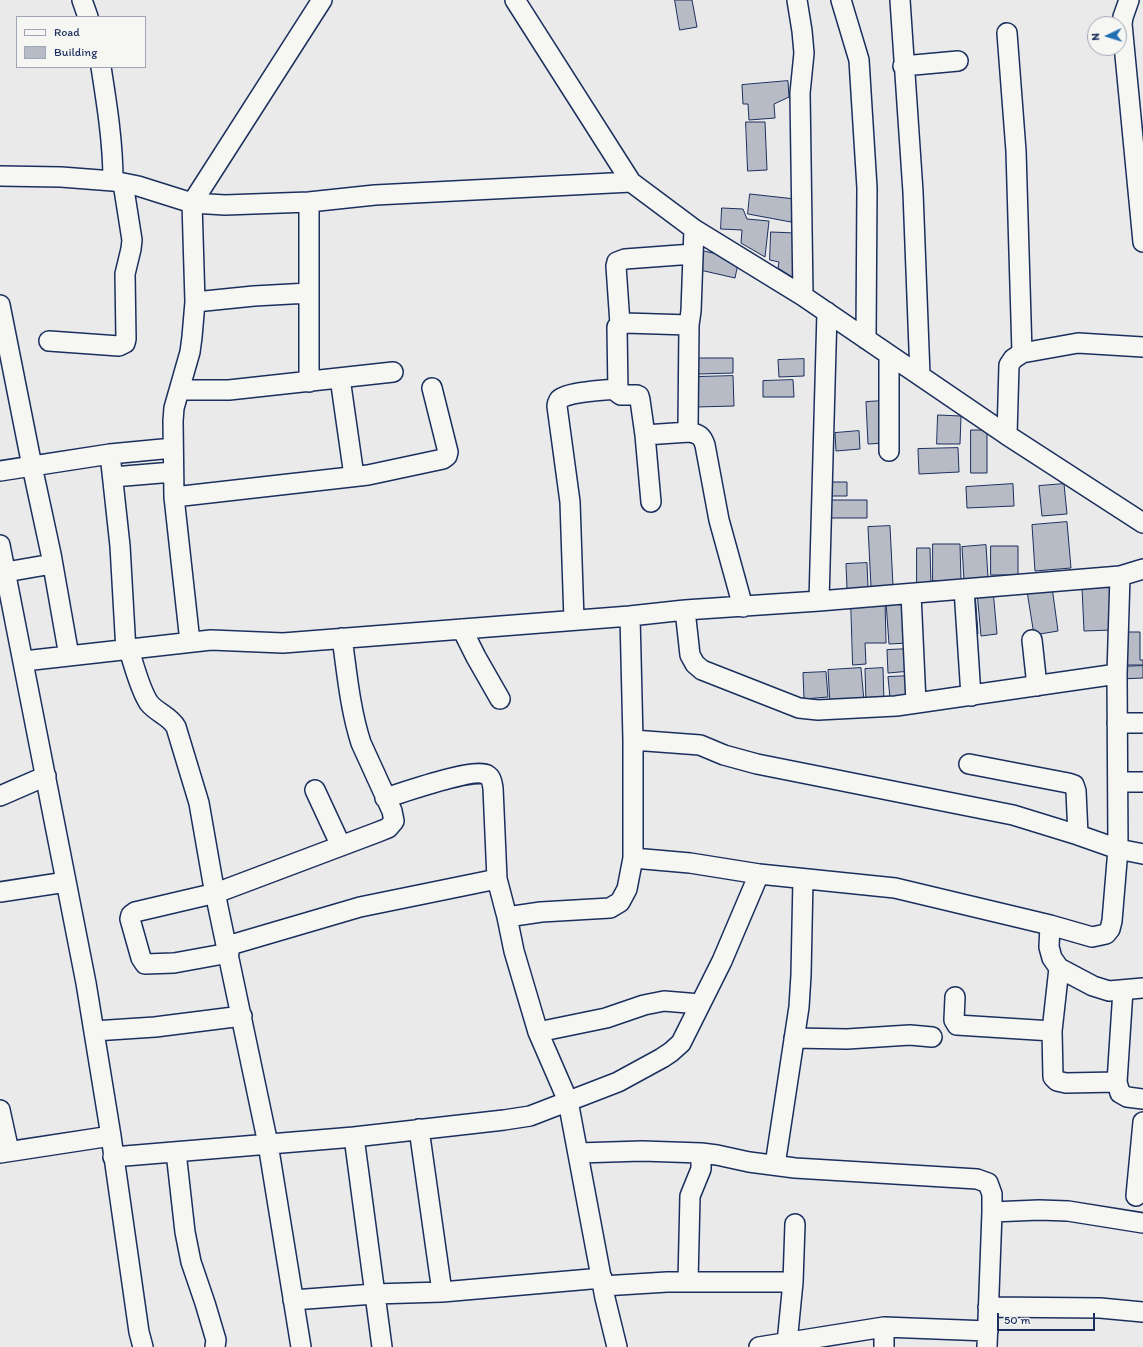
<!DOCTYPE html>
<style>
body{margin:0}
#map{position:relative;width:1143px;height:1347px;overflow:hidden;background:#e9eae9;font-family:Itim,sans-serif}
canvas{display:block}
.legend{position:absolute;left:16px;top:16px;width:130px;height:52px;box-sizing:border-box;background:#f6f6f2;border:1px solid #9ea6b7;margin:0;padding:5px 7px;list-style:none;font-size:12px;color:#1b2f5e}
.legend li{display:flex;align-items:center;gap:8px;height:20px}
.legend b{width:20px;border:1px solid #9ea6b7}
.north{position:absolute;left:1087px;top:16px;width:40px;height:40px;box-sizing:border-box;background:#f6f6f2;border:1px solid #9ea6b7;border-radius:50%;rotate:266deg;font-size:11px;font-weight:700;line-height:16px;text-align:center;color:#1b2f5e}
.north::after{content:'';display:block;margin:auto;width:14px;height:18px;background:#1f6fb2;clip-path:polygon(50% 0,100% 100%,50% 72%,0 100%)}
.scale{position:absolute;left:997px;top:1313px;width:98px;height:18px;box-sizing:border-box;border:2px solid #1b2f5e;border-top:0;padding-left:5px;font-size:12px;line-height:14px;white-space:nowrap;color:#1b2f5e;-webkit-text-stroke:3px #f6f6f2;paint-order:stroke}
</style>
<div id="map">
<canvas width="1143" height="1347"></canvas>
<ul class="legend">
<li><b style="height:5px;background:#f6f6f2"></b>Road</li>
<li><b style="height:11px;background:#b6bbc6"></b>Building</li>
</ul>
<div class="north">N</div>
<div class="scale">50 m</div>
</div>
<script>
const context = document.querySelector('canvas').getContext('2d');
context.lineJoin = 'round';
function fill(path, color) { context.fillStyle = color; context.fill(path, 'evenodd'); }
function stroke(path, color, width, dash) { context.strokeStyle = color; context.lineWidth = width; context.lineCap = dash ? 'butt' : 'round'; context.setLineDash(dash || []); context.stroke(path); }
const building = new Path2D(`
 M675,0H692L697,27L680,30Z
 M788,81L789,97L774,104L775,118L749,120L748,104H743L742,85Z
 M746,122H765L767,170L748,171Z
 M750,194L795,199L791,222L748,214Z
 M722,208L743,209L747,219L769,221L765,257L741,243L742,230L721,229Z
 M771,232L795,233L794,278L778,268L779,262L770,260Z
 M704,251L739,259L735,278L700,270Z
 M699,358H733V373L699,374Z
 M804,359V376L779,377L778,360Z
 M733,376L734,406L696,407V377Z
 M793,380L794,397H763V381Z
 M883,401L885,443L868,444L866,402Z
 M938,415L961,416L960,444H937Z
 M971,430H987V473H971Z
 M859,431L860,449L836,451L835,433Z
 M958,448L959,472L919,474L918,449Z
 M824,482H847V496H824Z
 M1013,484L1014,506L967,508L966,487Z
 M1064,484L1067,514L1042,516L1039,486Z
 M831,500H867V518H831Z
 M1067,522L1071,568L1035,571L1032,525Z
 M890,526L893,586L871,587L868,527Z
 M933,544H960L961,581H933Z
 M986,545L988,578L964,580L962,547Z
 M991,546H1018V575H991Z
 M917,548H930L931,585H917Z
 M867,563L868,588L847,589L846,564Z
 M1110,585L1112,630L1084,631L1082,587Z
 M1052,587L1058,631L1034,635L1027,591Z
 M993,590L997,634L981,636L977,592Z
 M975,592L978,634L968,635L965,593Z
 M851,600H885L886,643H865L866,664L853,665Z
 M905,601L908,643L889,644L886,602Z
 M1121,632H1140V660H1143V665H1121Z
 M909,649L911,671L888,673L887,650Z
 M1143,666V678L1119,679L1118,667Z
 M861,668L864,701L830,704L828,670Z
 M883,668L884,702H866L865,669Z
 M826,672L828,697L804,699L803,673Z
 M910,676L912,696L890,698L888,677Z`);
const minor = new Path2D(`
 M82,0L88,17
 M515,0L631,182L694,229L803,296L1007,435L1143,523
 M797,0L802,31L804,53L800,93L803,296
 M841,0L859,60L867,188L866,339
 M900,0L913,192L920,375
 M1129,0L1123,17L1122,24L1143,242
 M1007,33L1016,151L1022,353
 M903,66L958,61
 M101,67C107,105 113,143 113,181
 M0,176L61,177L113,181L138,186L192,203L225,205L309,202L375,195L631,182
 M694,229L691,311L689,325L688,426L689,432C699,434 702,436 705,445L719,520L743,607
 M195,302L254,296L309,293
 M0,305L32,466L51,554L69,656
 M620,324L616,266L617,262L625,259L693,254
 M49,341L119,346L125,343L126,339L125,274L131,249L132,240L123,183
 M340,378L354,476
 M309,382V202
 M180,390H229L393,372
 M645,435L689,432
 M1007,435L1009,365L1013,359L1022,353L1078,343L1143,347
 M889,451V355
 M110,454L120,546L126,651
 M0,471L110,454L173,448
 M113,477L173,472
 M174,497L368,475L443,459L447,456L448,452L432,388
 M651,502L645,435L640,400L639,396L637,395H621L618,393L617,327L620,324L625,323L689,325
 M0,545L86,983L111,1136L139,1332L143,1347
 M6,572L52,564
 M964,589L971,696
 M911,594L916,703
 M819,601L827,312
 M685,610L690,655L695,664L702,670L799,708L818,710L896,706L1117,674
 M574,620L570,502L557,406C557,405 558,401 559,400C564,392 607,390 617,389
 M462,629L476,657L500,699
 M1032,640L1037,686
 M190,642L174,497L173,421L174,408L190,352L192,337L195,302L192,203L322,0
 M129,650C134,665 140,690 149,703C157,713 170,716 176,727L199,803L213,883L268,1144L301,1347
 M24,661L211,640L283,643L630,616L685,610L819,601L1120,576L1143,569
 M1117,723H1143
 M633,740L700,745L724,755L757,764L1013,815L1078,835L1118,849L1143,854
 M969,764L1068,783L1074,785L1076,791L1078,835
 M1118,782H1143
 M315,790L341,846
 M0,796L46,776
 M385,798C402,793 475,767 487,775C492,778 492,783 493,788L497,879L507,917L514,951L538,1032L568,1101L605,1298L617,1347
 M633,858L690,863L759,874L895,888L1050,925L1092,937L1106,934L1110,929L1112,921L1118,849L1117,674L1120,576
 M0,892L66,882
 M507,917L541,912L610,908L620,902L627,889L633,858V740L630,616
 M1050,925L1049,947L1052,958L1059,968L1093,986L1109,991L1143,988
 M227,946L360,907L497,879
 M229,953L174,963L145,964L141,958L130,919L131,915L135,912L216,893L378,832L388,828L394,821L392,811L361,743C350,709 347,673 342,638
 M1059,968L1052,1031L1053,1077L1057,1081L1066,1083L1117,1082
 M1123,990L1117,1082L1120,1093L1127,1097L1143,1099
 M955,997L954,1020L957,1025L1052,1031
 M94,1031L155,1027L242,1016
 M538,1032L606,1018L644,1005L664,1001L700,1004
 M794,1038L847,1039L910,1035L932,1037
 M0,1110L9,1151
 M419,1129L442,1292
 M354,1137L382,1347
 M176,1152L185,1232L191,1262L205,1303L216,1340L215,1347
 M0,1153L111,1136
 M578,1153L642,1151L701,1153L717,1155L749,1162L795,1168L977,1179L988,1183L992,1194V1212L987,1347
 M113,1157L354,1137L504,1120L530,1116L618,1082L662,1058L671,1052L681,1043L722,961L759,874
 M775,1165L799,1007L801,975L803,879
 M1136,1196L1143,1122
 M992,1212L1039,1210L1068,1211L1143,1223
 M688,1282L690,1196L701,1169V1153
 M603,1286L667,1282H793
 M293,1300L374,1294L442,1292L602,1278
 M988,1307L1100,1308L1143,1312
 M787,1343L793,1282L795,1224
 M759,1347L884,1327L988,1331
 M884,1347V1327`);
fill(building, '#b6bbc6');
stroke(building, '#1b2f5e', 1);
stroke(minor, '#1b2f5e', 22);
stroke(minor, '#f6f6f2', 19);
</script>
